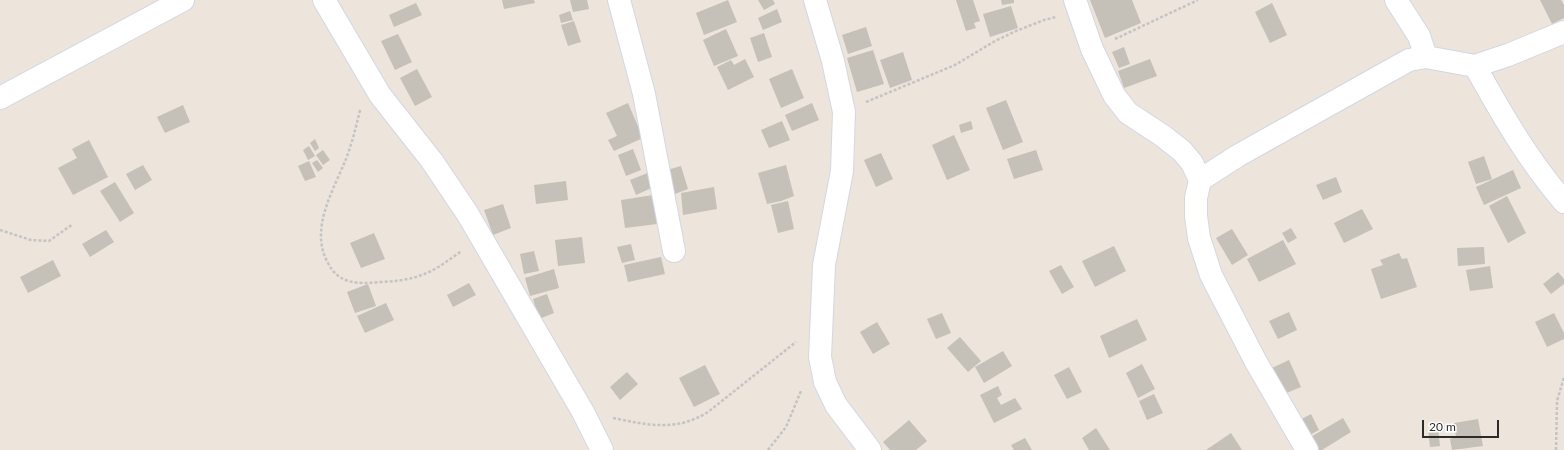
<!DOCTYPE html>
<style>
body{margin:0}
#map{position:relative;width:1564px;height:450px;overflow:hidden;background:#ede4dc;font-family:Lato,sans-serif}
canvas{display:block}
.scale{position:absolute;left:1422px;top:420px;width:77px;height:18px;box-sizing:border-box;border:2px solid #2b2b2b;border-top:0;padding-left:5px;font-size:12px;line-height:14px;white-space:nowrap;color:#2b2b2b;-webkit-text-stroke:3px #fff;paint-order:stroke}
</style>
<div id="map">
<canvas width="1564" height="450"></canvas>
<div class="scale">20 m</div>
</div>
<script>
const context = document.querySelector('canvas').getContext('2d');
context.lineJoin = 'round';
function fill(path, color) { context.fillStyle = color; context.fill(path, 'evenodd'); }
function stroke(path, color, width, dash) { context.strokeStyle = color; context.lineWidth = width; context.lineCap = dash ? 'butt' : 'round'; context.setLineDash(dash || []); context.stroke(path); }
const building = new Path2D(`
 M502,0H534L535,3L504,9Z
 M570,0H587L589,9L573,12Z
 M728,0L737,22L704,35L696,13Z
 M758,0H773L775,4L764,10Z
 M956,0H973L980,21L974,23L976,28L966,31Z
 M1001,0H1014V3L1002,5Z
 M1090,0H1132L1141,23L1105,38Z
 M1540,0H1561L1564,5V18L1552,24Z
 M416,3L422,15L394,27L389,15Z
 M1272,3L1287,35L1270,43L1255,12Z
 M1011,6L1018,28L990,37L983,14Z
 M777,9L782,22L763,30L758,18Z
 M570,11L573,20L561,23L559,15Z
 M574,21L581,42L568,46L561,25Z
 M866,27L872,46L848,54L842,35Z
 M726,29L738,56L714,66L703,40Z
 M764,33L772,57L758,62L750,38Z
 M398,34L412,62L395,70L381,41Z
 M1124,47L1130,64L1119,68L1112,52Z
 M873,50L884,84L857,92L847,58Z
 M903,52L912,80L890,88L880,60Z
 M745,59L754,77L728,90L717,67L731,60L734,65Z
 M1150,59L1157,76L1124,88L1118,71Z
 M417,69L432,97L415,106L400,78Z
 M792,69L804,98L781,108L769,79Z
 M1006,100L1023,142L1003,150L986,108Z
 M628,103L643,138L614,151L608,140L617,136L606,113Z
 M812,103L819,120L792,131L785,115Z
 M183,105L190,122L165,133L157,117Z
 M782,121L790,140L769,148L761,130Z
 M971,121L973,129L961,133L959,125Z
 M954,135L970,170L947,180L932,145Z
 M315,139L319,148L315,151L310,143Z
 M89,140L108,177L73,195L58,168L77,158L72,149Z
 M309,146L315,156L308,160L303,150Z
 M633,149L641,170L626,176L618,155Z
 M323,150L330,160L323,165L316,155Z
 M1036,150L1043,170L1014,179L1007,159Z
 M881,153L893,179L876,187L864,160Z
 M1484,156L1492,179L1476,184L1468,162Z
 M317,160L323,168L318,172L312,163Z
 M309,161L316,177L305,181L298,166Z
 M143,165L152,180L135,190L126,174Z
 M786,165L794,196L781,201L767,204L758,173Z
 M681,166L688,189L672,195L664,171Z
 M1513,170L1521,188L1484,205L1476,187Z
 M650,172L656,186L636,195L630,180Z
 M1336,177L1342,192L1323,200L1316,185Z
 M566,181L568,200L536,204L534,185Z
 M115,182L134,213L120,222L100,191Z
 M714,187L717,209L683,215L681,193Z
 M653,195L657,224L625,228L621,200Z
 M1507,196L1526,233L1508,243L1489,206Z
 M788,201L794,229L778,233L771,205Z
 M503,204L511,228L493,235L484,210Z
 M1362,209L1373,229L1344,243L1334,223Z
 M1291,228L1297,238L1288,243L1282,233Z
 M1232,229L1248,255L1232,265L1216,238Z
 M106,230L114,242L90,257L82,244Z
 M374,233L385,259L361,268L350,243Z
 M582,237L585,263L558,266L555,240Z
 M1283,240L1296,264L1259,282L1247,259Z
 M631,244L635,260L622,263L617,247Z
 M1114,246L1126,271L1095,287L1082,261Z
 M1484,247L1485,264L1458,266L1457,248Z
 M534,251L539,271L524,274L520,254Z
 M1399,253L1402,259L1407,258L1417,287L1381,299L1371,269L1383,265L1380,260Z
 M661,257L665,274L628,282L624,265Z
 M53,260L61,276L28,293L20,277Z
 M1061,265L1074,287L1062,294L1049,271Z
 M1490,266L1493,288L1470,291L1466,270Z
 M554,269L559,288L530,296L525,278Z
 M1558,272L1564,279V284L1551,294L1543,284Z
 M469,283L476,295L453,307L447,295Z
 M368,284L376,306L355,313L347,292Z
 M547,294L554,313L539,319L533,299Z
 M386,303L394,320L365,333L357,316Z
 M1289,312L1297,330L1278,339L1269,321Z
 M942,313L951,333L936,339L927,319Z
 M1554,313L1564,333V339L1547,347L1535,322Z
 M1137,319L1147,340L1109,358L1100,336Z
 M877,322L890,344L873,354L860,332Z
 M960,337L981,361L968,372L947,348Z
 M1003,351L1012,366L984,383L975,367Z
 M1289,360L1301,387L1284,394L1272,368Z
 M1142,364L1155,389L1138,398L1126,373Z
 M705,365L720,394L694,407L679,378Z
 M1069,367L1082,392L1067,399L1054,375Z
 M627,372L638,384L620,400L610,387Z
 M998,386L1002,395L997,398L1001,405L1015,398L1022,409L994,423L980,395Z
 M1154,394L1163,413L1147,420L1139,401Z
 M1311,414L1319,430L1306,437L1298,421Z
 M1343,418L1351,432L1322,450H1316L1309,438Z
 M1478,419L1483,446L1452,450L1450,439L1456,437L1454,423Z
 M909,420L927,441L916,450H890L883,442Z
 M1096,428L1110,450H1089L1082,438Z
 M1438,428L1440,446L1430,447L1428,429Z
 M1231,433L1242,450H1206Z
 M1025,438L1032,450H1014L1011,445Z`);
const path = new Path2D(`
 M1115,39L1198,0
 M866,102L955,65L995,41L1016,31L1044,20L1056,17
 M360,110C356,127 352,143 346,159C333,191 309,230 328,263C339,285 359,284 380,282C406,281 425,277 446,262C451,258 457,255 461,251
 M0,230L31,240L49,241L73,224
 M613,418C648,425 676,432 708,412L796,342
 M768,450L786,427L801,391
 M1556,450L1557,401L1564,377`);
const street = new Path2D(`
 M324,0L380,95L432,161L467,213L583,412L602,450
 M619,0L644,94L674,251
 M815,0L833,61L844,112L842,171L824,265L820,357L825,382L836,405L870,450
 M1075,0L1092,49L1114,95L1128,113L1163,136L1182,151L1192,163L1200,180L1196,198V216L1199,238L1211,275L1256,362L1307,450
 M1396,0L1419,36L1426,57
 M1475,66C1501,113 1528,160 1564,202
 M1200,180L1239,155L1409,60L1426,57L1475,66L1508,55L1564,32`);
const secondary = new Path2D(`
 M0,98L183,0`);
fill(building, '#c5c0b8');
stroke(street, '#d2d7e4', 24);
stroke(secondary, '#d2d7e4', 24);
stroke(path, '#c4c4c4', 2.5, [3, 2]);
stroke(street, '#fff', 22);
stroke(secondary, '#fff', 22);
</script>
